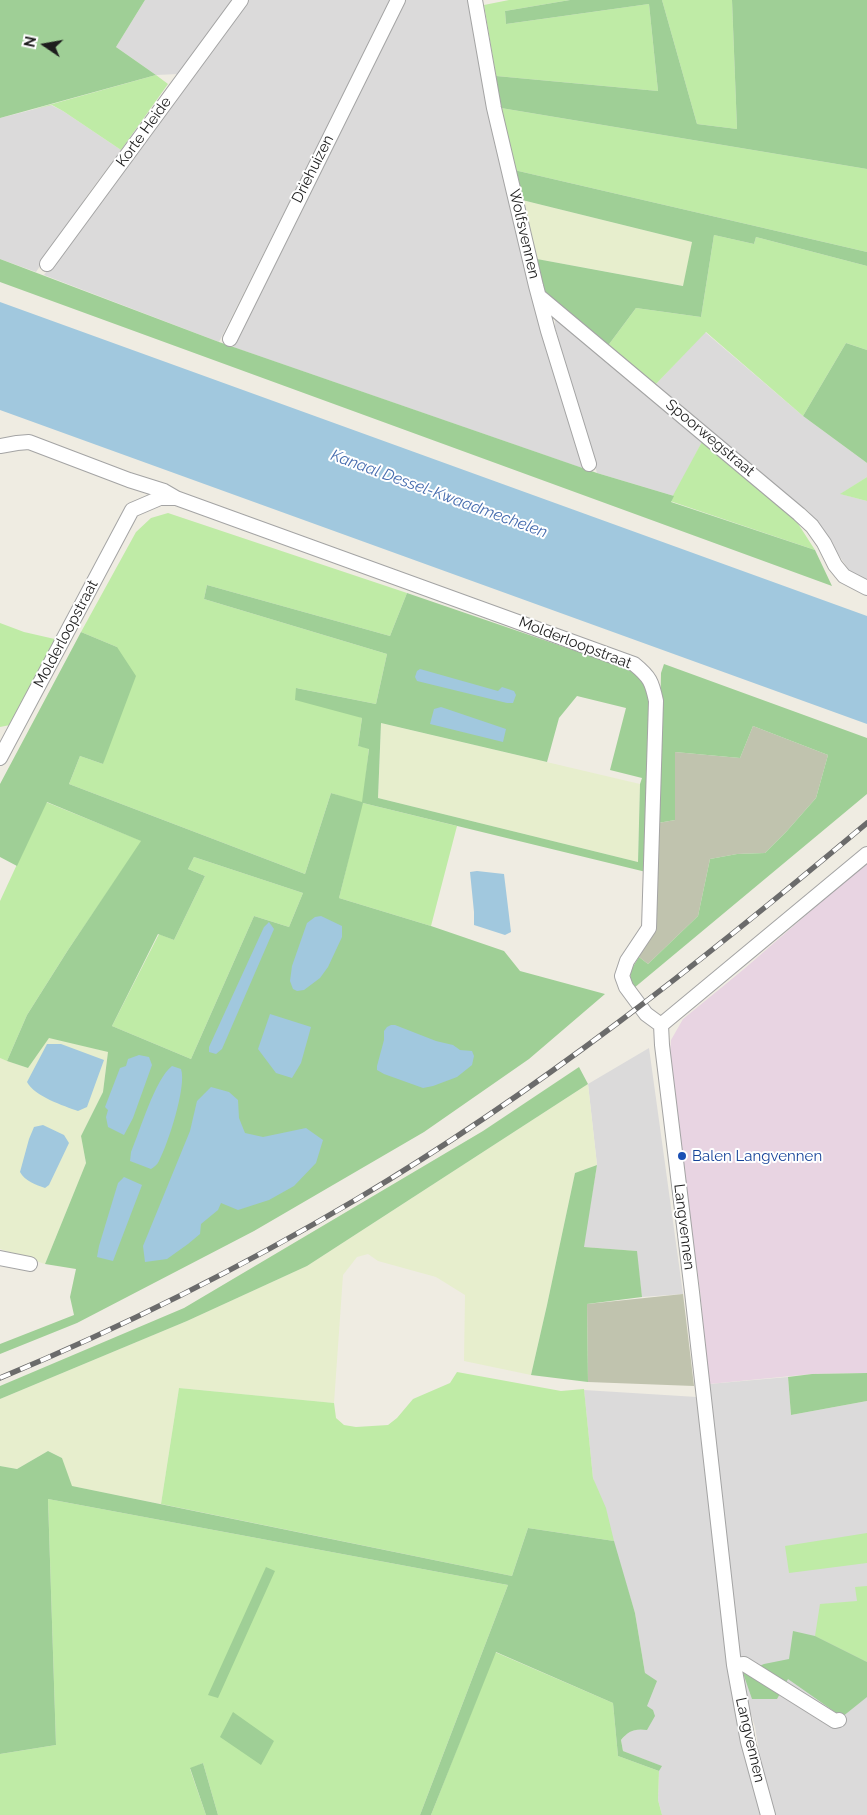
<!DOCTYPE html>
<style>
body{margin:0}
#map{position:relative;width:867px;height:1815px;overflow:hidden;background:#efece2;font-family:Raleway,sans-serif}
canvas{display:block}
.north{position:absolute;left:20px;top:20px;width:50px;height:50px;-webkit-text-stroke:4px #fff;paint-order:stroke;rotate:282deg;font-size:14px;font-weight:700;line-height:20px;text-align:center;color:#1d1d1d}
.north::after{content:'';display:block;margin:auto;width:18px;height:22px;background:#1d1d1d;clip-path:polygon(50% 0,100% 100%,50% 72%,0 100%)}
</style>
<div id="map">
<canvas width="867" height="1815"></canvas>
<div class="north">N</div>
</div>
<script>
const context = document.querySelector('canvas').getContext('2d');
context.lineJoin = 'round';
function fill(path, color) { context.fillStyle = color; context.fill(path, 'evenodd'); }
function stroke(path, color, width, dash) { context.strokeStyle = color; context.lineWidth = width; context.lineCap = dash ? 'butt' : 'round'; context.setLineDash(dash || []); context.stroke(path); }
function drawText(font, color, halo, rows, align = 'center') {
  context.font = font + ' Raleway,sans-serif'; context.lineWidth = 4; context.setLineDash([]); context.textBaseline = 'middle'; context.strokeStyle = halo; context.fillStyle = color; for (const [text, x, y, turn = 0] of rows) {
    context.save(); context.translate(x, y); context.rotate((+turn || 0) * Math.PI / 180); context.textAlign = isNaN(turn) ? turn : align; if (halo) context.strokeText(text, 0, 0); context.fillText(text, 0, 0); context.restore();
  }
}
const residential = new Path2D(`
 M145,0H233L179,74L156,75L116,47Z
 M249,0H391L219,342L44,275L93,206L199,67Z
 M406,0H470L585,469L233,347Z
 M51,105L63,111L121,150L89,193L36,272L0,259V118Z
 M555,317L704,438L674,496L597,473L555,327Z
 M705,332L803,416L867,463V477L841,494L867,501V580L851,573L809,512L654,386Z
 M649,1048L683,1294L642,1297L636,1251L583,1247L597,1165L588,1084Z
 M788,1377L791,1415L867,1401V1815H775L761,1765L755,1727L742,1685L709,1384Z
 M584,1390L697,1397L762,1815H662L658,1800L659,1771L661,1766L623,1751L621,1740L628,1732L639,1729L646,1706L645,1673L635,1613L593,1478Z`);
const industrial = new Path2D(`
 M867,862V1373L812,1374L709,1384L700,1291L669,1065L671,1040L683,1019L744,969Z`);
const construction = new Path2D(`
 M753,726L828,755L816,798L786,832L765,853L737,854L710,859L698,916L648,964L639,957L655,929L658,823L675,820V752L740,758Z
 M683,1294L694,1386L588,1382L587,1304Z`);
const farmland = new Path2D(`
 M522,200L692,242L684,286L537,259Z
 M381,723L640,784L638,862L378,798Z
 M49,1037L108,1052L103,1092L81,1136L86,1163L45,1264L0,1249V1058L28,1068Z
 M588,1084L597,1165L575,1173L547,1305L531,1375L464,1361L465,1295L436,1277L378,1261L368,1254L357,1257L343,1275L334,1403L179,1388L161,1504L71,1486L62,1458L48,1451L17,1469L0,1466V1399L187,1321L307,1266Z`);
const grass = new Path2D(`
 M509,0H570L505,11L506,24L649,4L658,91L496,76L484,5Z
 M662,0H732L737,129L697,124Z
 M156,75L168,84L121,150L63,111L52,105L31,110Z
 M501,108L867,169V252L514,170Z
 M714,235L754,244L756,237L867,266V350L846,343L803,416L706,332L654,386L607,347L636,308L701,317Z
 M704,438L795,519L815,550L670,501Z
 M867,477V501L840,494Z
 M168,513L407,593L390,636L207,585L204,599L387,654L376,704L296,688L362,718L358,746L369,748L363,803L457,826L431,926L339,898L362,803L331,793L305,874L69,784L80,756L103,764L117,647L81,632L136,532L151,518Z
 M0,623L24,632L59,640L15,724L0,727Z
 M46,802L142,841L68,950L27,1015L7,1061L0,1058V901Z
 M194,857L303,893L289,927L254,916L191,1059L112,1026L159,934L174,940L205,876L188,869Z
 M457,1372L561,1391L584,1389L593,1478L606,1508L614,1541L528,1528L512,1576L161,1504L179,1388L334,1403L336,1418L344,1425L356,1427L388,1425L397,1418L413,1399L450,1383Z
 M48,1499L508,1585L420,1815H218L203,1763L190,1769L206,1815H0V1754L56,1745Z
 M867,1533V1563L789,1573L785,1546Z
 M867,1586V1662L815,1636L820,1604L857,1601L855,1587Z
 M495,1652L613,1703L618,1756L659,1771L658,1800L662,1815H431Z`);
const forest = new Path2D(`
 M0,0H145L116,47L156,75L0,118Z
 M570,0H662L697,124L737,129L732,0H867V169L501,108L496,76L658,91L649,4L506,24L505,11Z
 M514,170L867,252V266L756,237L754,244L714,235L701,317L636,308L607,347L546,297L537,259L683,286L692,242L522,200Z
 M0,259L219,342L597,473L674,496L671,502L815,550L832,586L0,282Z
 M846,343L867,350V463L803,416Z
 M207,585L390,636L407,593L646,675L651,708L646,872L363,803L339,898L431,926L504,951L520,971L605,994L529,1059L424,1132L254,1231L77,1323L0,1354V1344L74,1315L70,1297L76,1269L45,1264L86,1163L81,1136L103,1092L108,1052L49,1038L28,1068L7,1061L27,1015L68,950L141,841L47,802L17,866L0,857V784L81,632L117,647L136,676L103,764L80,756L69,784L305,874L331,793L362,802L369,749L358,746L362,718L295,700L296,688L376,704L387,654L204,599ZM577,696L626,708L610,770L642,778L640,784L638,862L378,798L381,723L547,762L559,718ZM194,857L303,893L289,927L254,916L191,1059L112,1026L158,934L174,940L205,876L188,869Z
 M664,664L867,738V794L634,988C627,973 631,970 639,957L648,964L698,916L710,859L737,854L765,853L786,832L816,798L828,755L753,726L740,758L675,752V820L658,823L661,673Z
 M579,1067L588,1084L307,1266L187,1321L0,1399V1386L184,1308L483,1131Z
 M597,1165L584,1247L637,1251L642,1297L587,1304L588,1382L531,1375L547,1305L575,1173Z
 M867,1373V1401L791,1415L788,1377L812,1374Z
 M48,1451L62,1458L72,1486L512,1576L528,1528L614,1541L635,1613L645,1673L657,1681L647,1706L653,1710L655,1716L647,1730C635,1728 628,1731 621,1740L623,1751L662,1766L659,1771L618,1756L613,1703L496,1652L431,1815H420L508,1585L48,1499L56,1745L0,1754V1466L17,1469Z
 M266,1567L275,1571L218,1698L208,1695Z
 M793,1631L815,1636L867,1662V1697L842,1717L788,1679L777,1699H752L743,1673L764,1664L789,1659Z
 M233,1712L274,1741L261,1765L220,1737Z
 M203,1763L218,1815H206L190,1768Z`);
const water = new Path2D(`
 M0,302L867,616V724L0,410Z
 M420,669L498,691L502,687L514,691L516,695L513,703H507L417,681L415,677L417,671Z
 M441,707L506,729L503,742L430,724L434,709Z
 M477,871L504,874L511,932L505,935L474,925V912L470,872Z
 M321,916L342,926V937L328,967L320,978L304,990L297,991L293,989L290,981L292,966L307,923L315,917Z
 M269,922L274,929L222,1049L216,1054L209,1052V1047L264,927Z
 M270,1014L311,1027L301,1063L292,1078L276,1073L258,1049Z
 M391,1025H395L436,1041L453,1045L460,1050L472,1051L474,1056L472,1065L457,1077L433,1086L423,1088L384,1074L377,1070V1066L384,1040V1031L387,1027Z
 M47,1044H61L104,1060L87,1107L78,1111C64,1106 34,1096 27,1082Z
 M139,1055L149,1057L152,1065L133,1118L124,1135L108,1127L106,1117L108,1110L105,1107L120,1068L126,1066L128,1059Z
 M172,1066L181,1069C187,1086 168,1144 159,1161C157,1165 154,1167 151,1169L130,1161L131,1152C140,1131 155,1079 172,1066Z
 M211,1087L229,1092L238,1100L239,1118L245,1133L263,1137L306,1128L323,1140L316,1163L294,1186L269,1200L238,1210L221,1203L218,1210L201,1224L200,1234L188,1244L167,1259L145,1262L143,1246L190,1131L197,1101Z
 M43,1125L64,1135L69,1143L49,1185L45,1188C36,1185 25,1181 20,1172L29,1139L34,1127Z
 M124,1177L142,1185L113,1261L97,1257L99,1246L118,1183Z`);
const minor = new Path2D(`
 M475,0L494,108L536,286L548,331L589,464
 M47,264L241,0
 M540,297L799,514L812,526L824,543L835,565L844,576L867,588
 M230,339L398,0
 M0,446L17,443L29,442L129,480L164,491L176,498L634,664C650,677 652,682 656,701L649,928L627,961L622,976L626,987L646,1014L661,1025
 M0,758L132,510L160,498H175
 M661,1025L662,1045L692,1292L734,1665L748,1742L768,1815
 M661,1025L867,854
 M0,1258L30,1264
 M734,1665L744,1664L835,1721L839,1720`);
const rail = new Path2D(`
 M0,1378C123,1327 242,1267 357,1199C539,1091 705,959 867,823`);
const markers = [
 [682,1156,5,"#1a4fb4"]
];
const streetNames = [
 ["Korte Heide",144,132,-54],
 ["Driehuizen",313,169,-63],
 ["Wolfsvennen",524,234,77],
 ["Spoorwegstraat",710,438,40],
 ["Molderloopstraat",66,634,-62],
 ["Molderloopstraat",575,643,21],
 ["Langvennen",684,1227,83],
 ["Langvennen",750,1740,77]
];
const transitNames = [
 ["Balen Langvennen",692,1156]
];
const waterNames = [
 ["Kanaal Dessel-Kwaadmechelen",439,494,20]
];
fill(residential, '#dbdada');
fill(industrial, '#e8d4e2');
fill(construction, '#c0c3ae');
fill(farmland, '#e7eecd');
fill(grass, '#bfeba6');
fill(forest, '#9fcf96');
fill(water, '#a1c8de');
stroke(minor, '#a4a4a4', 16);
stroke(minor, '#fff', 14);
stroke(rail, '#6b6b6b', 5.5);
stroke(rail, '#fff', 4, [11]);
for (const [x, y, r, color] of markers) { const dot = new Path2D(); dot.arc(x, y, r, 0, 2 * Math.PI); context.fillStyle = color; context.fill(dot); stroke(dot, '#fff', 2); }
drawText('15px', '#1d1d1d', '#fff', streetNames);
drawText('15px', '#164399', '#fff', transitNames, 'left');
drawText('italic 16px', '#476daf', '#fff', waterNames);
</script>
